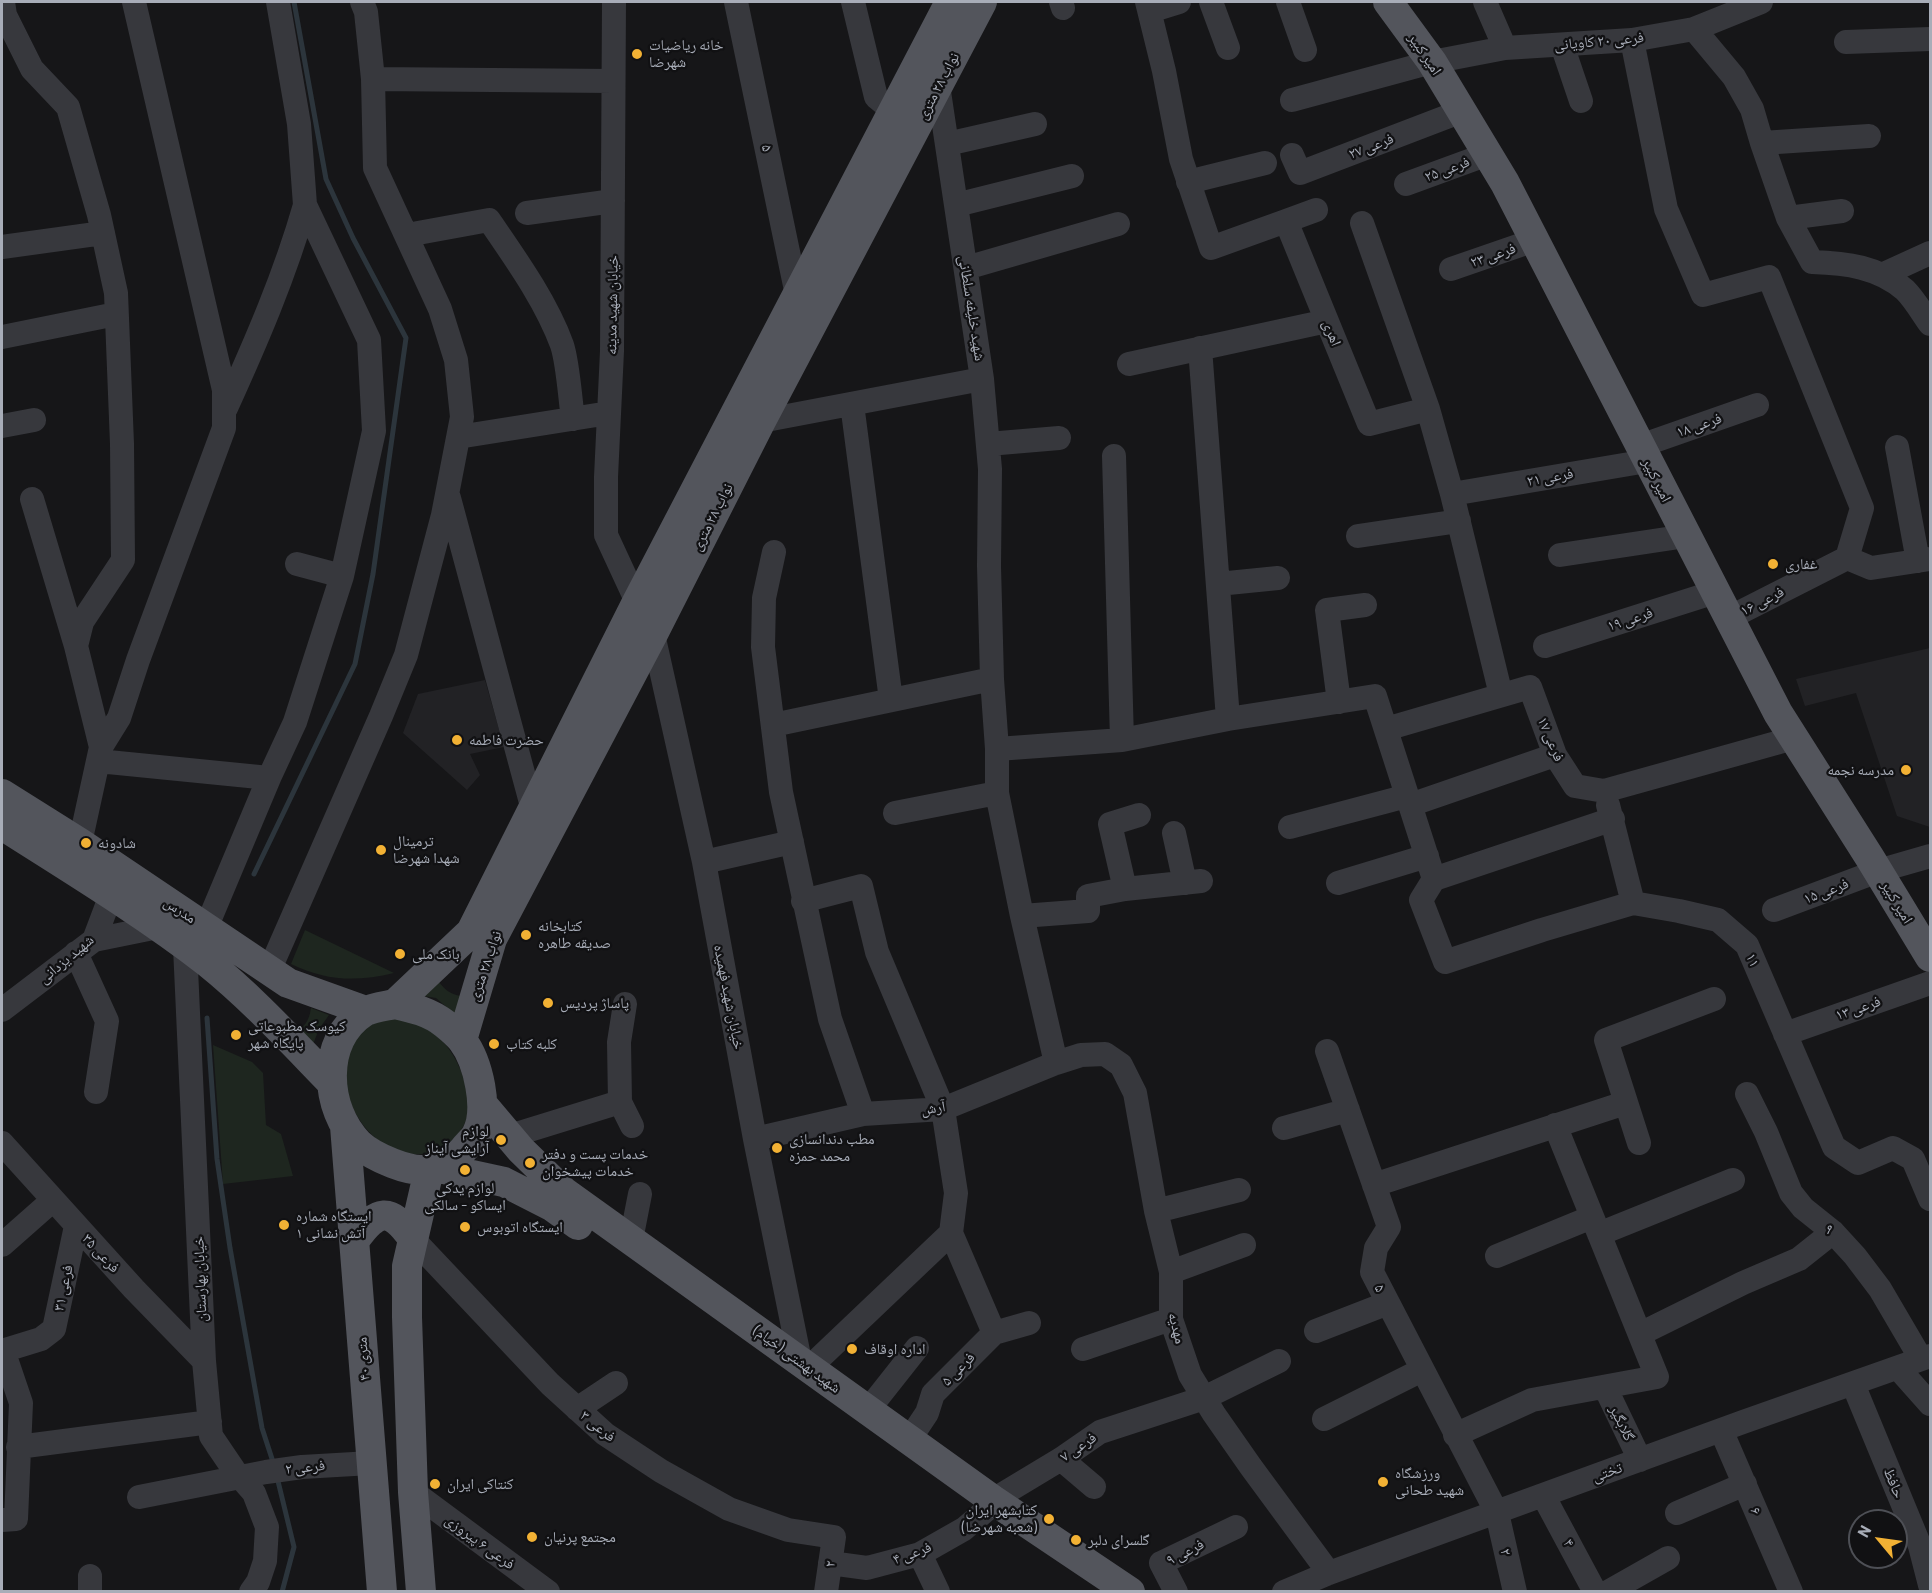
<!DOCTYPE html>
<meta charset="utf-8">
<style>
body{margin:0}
#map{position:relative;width:1932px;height:1593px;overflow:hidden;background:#161618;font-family:Barlow,sans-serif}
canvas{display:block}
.frame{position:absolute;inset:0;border:3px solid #a8adb8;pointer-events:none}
.north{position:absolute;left:1848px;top:1509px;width:60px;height:60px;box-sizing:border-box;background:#111113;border:2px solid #4d4f55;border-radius:50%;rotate:299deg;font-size:16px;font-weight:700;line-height:24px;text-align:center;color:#a8adb8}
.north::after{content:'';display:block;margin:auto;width:21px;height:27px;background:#f2b134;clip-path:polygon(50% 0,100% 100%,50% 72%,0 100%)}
</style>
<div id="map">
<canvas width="1932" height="1593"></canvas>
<div class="frame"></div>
<div class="north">N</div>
</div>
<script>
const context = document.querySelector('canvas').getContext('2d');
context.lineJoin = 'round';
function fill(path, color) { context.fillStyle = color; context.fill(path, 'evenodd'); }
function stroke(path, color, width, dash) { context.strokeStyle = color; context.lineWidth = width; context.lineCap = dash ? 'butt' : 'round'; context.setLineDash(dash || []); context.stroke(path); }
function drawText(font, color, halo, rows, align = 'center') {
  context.font = font + ' Barlow,"Noto Naskh Arabic",sans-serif'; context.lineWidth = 4.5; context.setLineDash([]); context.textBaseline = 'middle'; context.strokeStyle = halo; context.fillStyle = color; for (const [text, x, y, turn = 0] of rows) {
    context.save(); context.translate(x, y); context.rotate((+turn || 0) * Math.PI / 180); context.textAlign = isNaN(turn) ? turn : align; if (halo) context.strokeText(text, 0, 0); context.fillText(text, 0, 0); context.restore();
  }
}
const built = new Path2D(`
 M1930,648V827L1897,816L1856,693L1805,706L1796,679Z
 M485,680L504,747L470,754L480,775L467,790L403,733L418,694Z`);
const green = new Path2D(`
 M305,930L394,973C356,982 326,981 291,964Z
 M435,975C442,989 451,996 467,997L459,1018L436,998L418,995Z
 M311,1008L329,1015L319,1029L310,1052L292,1033C304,1028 309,1022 311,1008Z
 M395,1018C410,1022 424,1025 437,1036C460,1055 481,1107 459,1133C409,1192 326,1117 350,1051C354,1040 362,1029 373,1024C379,1021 388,1020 395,1018Z
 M213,1045L252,1062L263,1073L266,1125L281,1134L293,1176L223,1184Z`);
const stream = new Path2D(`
 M254,874L355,664L373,574L406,338L353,238L326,179L294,2
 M207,1018L217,1159L230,1248L262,1428L274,1465
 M277,1477L294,1547L282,1592`);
const minor = new Path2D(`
 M3,2L5,15L32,69L68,107L99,215L116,293L122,444L123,560L82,622L76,646L101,747
 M614,2L612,351L606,477V535L637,602
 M736,2L797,295
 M853,2L876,97L893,111
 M1061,2L1063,8
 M1147,2L1164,71L1181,159L1211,248L1286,221L1369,424L1428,409L1452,494L1501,695
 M1211,2L1228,48
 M1288,2L1305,50
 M1485,2L1505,48
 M1150,11L1179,2
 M1694,29L1734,77L1752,109L1762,143L1788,218L1812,262C1846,263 1879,267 1905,290C1915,300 1922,313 1930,324
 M1632,40L1666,209L1703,295L1769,277L1862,508L1847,558
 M1846,42L1930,39
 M1562,45L1581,101
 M373,79L613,81
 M938,85L982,379L990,469L989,566L992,679L997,749V793L1022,916L1056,1063
 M1292,100L1432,62L1505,48L1632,40L1694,29L1761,2
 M1762,143L1869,136
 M947,144L1035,124
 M1292,155L1300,173L1462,111
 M1188,182L1265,163
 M1406,184L1488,154
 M956,205L1072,176
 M527,213L613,201
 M1788,218L1842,211
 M1286,221L1316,210
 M1362,223L1428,409
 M407,235L489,220C515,258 546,301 562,345C568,363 570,398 573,419
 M2,247L103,233
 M966,268L1118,224
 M1451,269L1535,240
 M1884,274L1930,253
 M2,337L116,314
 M1200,348L1228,719
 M1129,364L1327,321
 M852,404L891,700
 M226,408C256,342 285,275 305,205
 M761,421L982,379
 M2,426L34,420
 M458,437L609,413
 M988,444L1059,438
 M1640,446L1757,405
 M1897,447L1918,561
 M1114,456L1122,740
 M1452,494L1647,461
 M449,498L533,810
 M32,499L76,646
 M1358,536L1459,521
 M774,552L764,598L763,647L781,792L830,1019L863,1114
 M1560,555L1686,536
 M297,564L342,576
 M1218,584L1278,578
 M1729,618L1847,558L1871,568L1930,559
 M653,634L704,862L755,1139L800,1361
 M1545,646L1715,592
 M1339,702L1327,610L1365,605
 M773,725L992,679
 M1386,729L1530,687L1555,755L1575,786L1604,791L1794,738
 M997,749L1122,740L1228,719L1375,696L1434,879
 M98,761L269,778
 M1410,805L1555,755
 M1608,805L1633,903
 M895,813L997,793
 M1613,819L1434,879L1421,900L1445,962L1542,930L1633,903L1679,911L1718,920L1747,945L1834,1147L1858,1163L1893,1148L1913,1159L1930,1199
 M1290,827L1407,796
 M1174,833L1185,883
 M80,843L101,747L119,718L138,660L224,428V390L134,2
 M704,862L792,842
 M1338,883L1427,856
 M1125,889L1110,824L1139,815
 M803,901L861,886L877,952L943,1109L956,1193L951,1233L994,1333
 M1774,910L1878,871L1930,856
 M1022,916L1088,911V896L1125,889L1201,881
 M206,928L269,778L295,722L342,576L374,431L369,340L305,205L299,124L278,2
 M94,940L158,927
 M185,947L204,1361L211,1436L234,1470L254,1493L267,1527L265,1561L258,1582L251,1592
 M76,953L107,1021L96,1092
 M269,971L381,716L406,655L443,515L462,417L456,360L440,309L375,168L373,79L366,12L362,2
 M625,1004L619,1042L620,1102L632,1126
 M2,1010L94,940L111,895
 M1785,1034L1930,983
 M1327,1051L1389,1227L1376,1248L1372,1272L1497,1513L1515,1592
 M1747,1094L1766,1132L1791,1193L1803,1208L1833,1232L1855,1256L1880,1289L1921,1359
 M1284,1128L1348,1110
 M510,1136L620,1102
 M755,1139L863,1114L943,1109L1056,1063L1081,1055L1105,1054L1121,1065L1135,1093L1156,1211L1171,1272V1319L1190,1375L1214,1414L1251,1467L1329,1573
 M2,1143L134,1289L204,1361
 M1639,1143L1606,1040L1714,999
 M1374,1185L1625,1103
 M1156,1211L1239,1190
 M1599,1234L1733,1180
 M413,1239L550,1384L605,1434L661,1471L729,1509L788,1530L834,1537L826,1592
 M631,1240L640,1194
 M2,1245L53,1200
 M1497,1256L1592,1217
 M1171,1272L1244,1245
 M1316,1331L1388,1303
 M1640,1334L1743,1283L1799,1259L1833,1232
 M1083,1349L1171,1319
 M2,1351L41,1339L54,1329L76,1226
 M809,1368L951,1233
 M1898,1368L1930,1404
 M1853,1384L1920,1546L1930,1585
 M1605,1387L1640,1460
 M577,1409L616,1383
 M868,1410L917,1348
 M1324,1419L1422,1370
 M1721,1430L1791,1592
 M1455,1435L1532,1400L1657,1377L1555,1125
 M909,1440L927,1413L933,1394L994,1333L1029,1323
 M18,1447L210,1422
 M1061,1459L1094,1487
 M413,1492L548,1592
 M1543,1495L1595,1592
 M139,1497L266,1472L302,1467L371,1463
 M993,1500L1061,1459L1100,1432L1204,1398L1279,1361
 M1677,1513L1745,1484
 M2,1520L16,1519L21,1403L3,1350
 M920,1554L938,1592
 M830,1563L867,1568L920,1554L964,1529L985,1511
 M90,1576V1592
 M1176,1592L1161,1563L1236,1527
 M1284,1592L1329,1573L1743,1422L1930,1356
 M1608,1592L1668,1558`);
const major = new Path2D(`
 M1388,2L1432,62L1505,183L1778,713L1870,858L1930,957
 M2,794L80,843L288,983L366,1011
 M2,825C71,869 142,912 207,962C252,998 292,1042 332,1083
 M395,1004L471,932L637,602L950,2
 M395,1004C413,1008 430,1012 445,1024C450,1028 457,1034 462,1040C478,1061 490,1110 476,1135C473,1140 468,1144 464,1149C457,1158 443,1167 430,1169C411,1174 373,1157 359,1144C324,1109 320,1040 364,1012C373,1007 386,1006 395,1004Z
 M462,1040L492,939L653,634L761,421L982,2
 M483,1105L521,1150L564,1192L993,1500L1130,1592
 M345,1126L382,1592
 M435,1167L504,1182L553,1207L578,1225
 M355,1240C377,1209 390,1206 413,1239
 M421,1592L413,1492L407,1317V1266L429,1170`);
const markers = [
 [637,54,6,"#f2b134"],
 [1773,564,6,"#f2b134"],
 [457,740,6,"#f2b134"],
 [1906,770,6,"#f2b134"],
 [86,843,6,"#f2b134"],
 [381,850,6,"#f2b134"],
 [526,935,6,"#f2b134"],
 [400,954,6,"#f2b134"],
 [548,1003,6,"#f2b134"],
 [236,1035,6,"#f2b134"],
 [494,1044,6,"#f2b134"],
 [501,1140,6,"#f2b134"],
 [777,1148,6,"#f2b134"],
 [530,1163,6,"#f2b134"],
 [465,1170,6,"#f2b134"],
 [284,1225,6,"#f2b134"],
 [465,1227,6,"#f2b134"],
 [852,1349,6,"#f2b134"],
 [1383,1482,6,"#f2b134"],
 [435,1484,6,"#f2b134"],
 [1049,1519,6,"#f2b134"],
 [532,1537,6,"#f2b134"],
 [1076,1540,6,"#f2b134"]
];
const streetNames = [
 ["فرعی ۲۰ کاویانی",1599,41,-5],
 ["امیر کبیر",1425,54,56],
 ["نواب ۲۸ متری",938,86,-62],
 ["فرعی ۲۷",1371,146,-21],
 ["۵",767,148,78],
 ["فرعی ۲۵",1447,169,-20],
 ["فرعی ۲۳",1493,255,-19],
 ["خیابان شهید مدینه",612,305,-89],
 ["شهید خلیفه سلطانی",972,308,81],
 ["اهری",1332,333,68],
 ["فرعی ۱۸",1699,425,-19],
 ["فرعی ۲۱",1550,477,-10],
 ["امیر کبیر",1657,480,63],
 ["نواب ۲۸ متری",712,517,-63],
 ["فرعی ۱۶",1762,601,-27],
 ["فرعی ۱۹",1630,619,-18],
 ["فرعی ۱۷",1551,739,67],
 ["فرعی ۱۵",1826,891,-21],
 ["امیر کبیر",1897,902,59],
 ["مدرس",180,910,34],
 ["شهید یزدانی",66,959,-40],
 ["۱۱",1753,960,67],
 ["نواب ۲۸ متری",485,966,-71],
 ["خیابان شهید فهمیده",729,997,79],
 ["فرعی ۱۳",1858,1008,-19],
 ["آرش",933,1108,-9],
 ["۹",1829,1229,41],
 ["فرعی ۳۵",101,1253,47],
 ["خیابان بهارستان",200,1279,-92],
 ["فرعی ۳۱",63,1288,-78],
 ["۵",1380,1288,63],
 ["مهدیه",1177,1328,76],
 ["۴۰ متری",363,1359,-94],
 ["شهید بهشتی (خیام)",797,1359,36],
 ["فرعی ۵",958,1369,-45],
 ["گلابگیر",1622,1423,64],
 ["فرعی ۳",598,1426,39],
 ["فرعی ۷",1078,1447,-34],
 ["فرعی ۲",305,1467,-6],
 ["تختی",1607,1472,-20],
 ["حافظ",1894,1483,68],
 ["۶",1756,1511,67],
 ["فرعی ۶ پیروزی",480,1542,36],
 ["۴",1569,1543,62],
 ["فرعی ۹",1185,1552,-27],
 ["۲",1506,1552,77],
 ["فرعی ۴",912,1553,-20],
 ["۲",830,1564,-82]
];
const poiNames = [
 ["خانه ریاضیات",649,45],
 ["شهرضا",649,62],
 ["غفاری",1785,564],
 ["حضرت فاطمه",469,740],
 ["مدرسه نجمه",1894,770,"right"],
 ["ترمینال",393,841],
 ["شهدا شهرضا",393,858],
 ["شادونه",98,843],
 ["کتابخانه",538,926],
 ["صدیقه طاهره",538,943],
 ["بانک ملی",412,954],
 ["پاساژ پردیس",560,1003],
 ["کیوسک مطبوعاتی",248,1026],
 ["پایگاه شهر",248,1043],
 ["کلبه کتاب",506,1044],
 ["لوازم",489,1131,"right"],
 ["آرایشی آیناز",489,1148,"right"],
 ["مطب دندانسازی",789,1139],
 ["محمد حمزه",789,1156],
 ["خدمات پست و دفتر",542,1154],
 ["خدمات پیشخوان",542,1171],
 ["لوازم یدکی",465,1188,"center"],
 ["ایساکو - سالکی",465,1205,"center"],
 ["ایستگاه شماره",296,1216],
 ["۱ آتش نشانی",296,1233],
 ["ایستگاه اتوبوس",477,1227],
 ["اداره اوقاف",864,1349],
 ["ورزشگاه",1395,1473],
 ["شهید طحانی",1395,1490],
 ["کنتاکی ایران",447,1484],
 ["کتابشهر ایران",1037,1510,"right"],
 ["(شعبه شهرضا)",1037,1527,"right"],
 ["مجتمع پرنیان",544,1537],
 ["گلسرای دلبر",1088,1540]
];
fill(built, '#222225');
fill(green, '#1e261f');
stroke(stream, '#2c353c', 5);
stroke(minor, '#37383d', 24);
stroke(major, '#53555c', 30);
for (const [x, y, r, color] of markers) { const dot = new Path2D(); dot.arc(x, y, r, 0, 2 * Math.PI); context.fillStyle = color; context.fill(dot); stroke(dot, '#111113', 2); }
drawText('15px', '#a8adb8', '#111113', streetNames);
drawText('15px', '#a8adb8', '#111113', poiNames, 'left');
</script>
